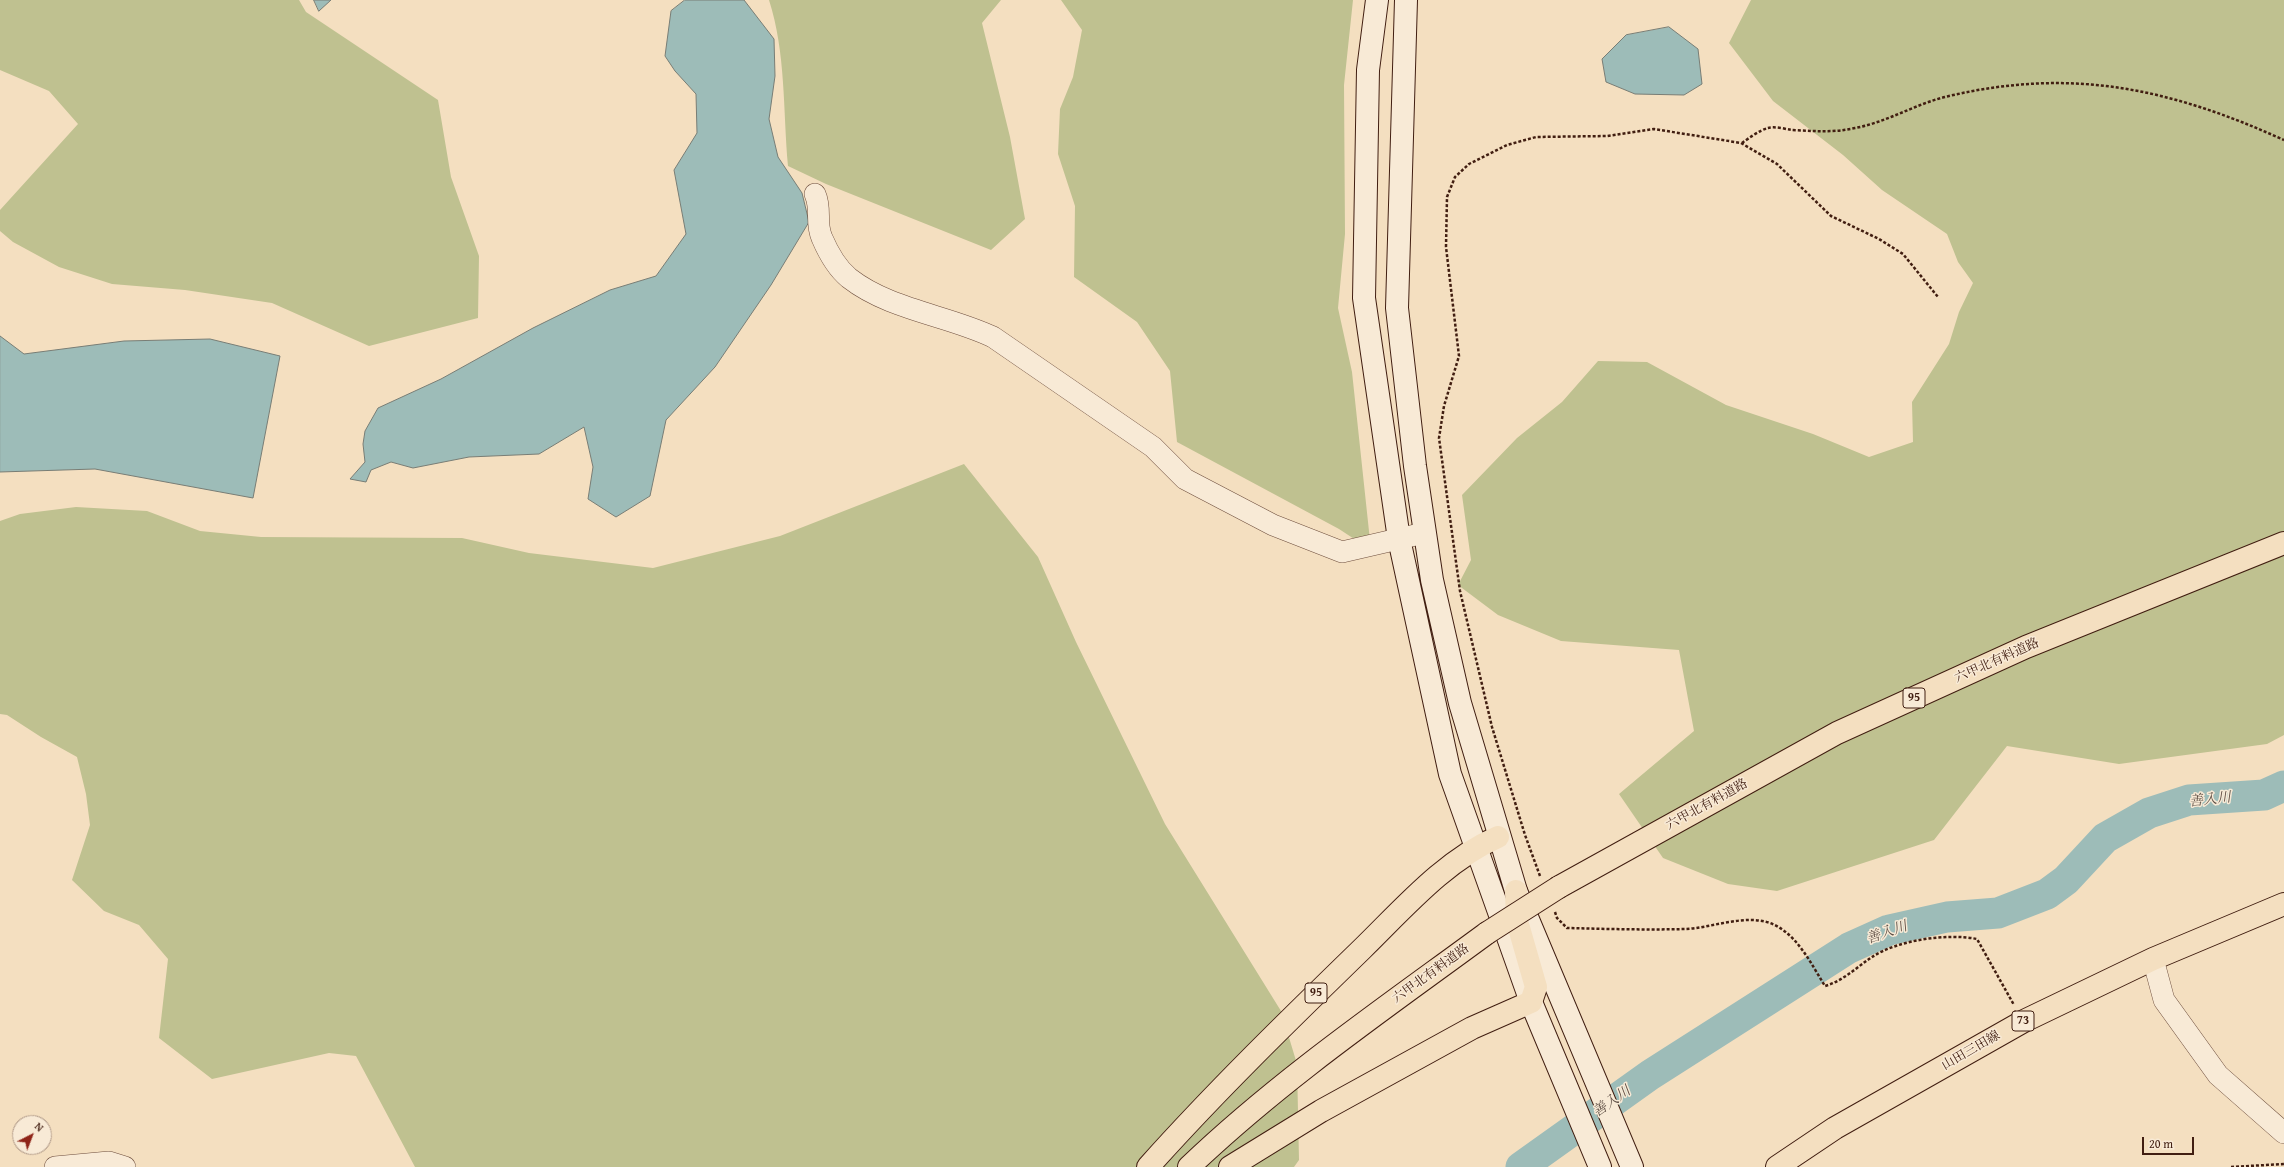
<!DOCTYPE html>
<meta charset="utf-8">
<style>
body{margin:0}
#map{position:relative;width:2284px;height:1167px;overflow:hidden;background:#f4dfc0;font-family:"Gentium Book Plus",serif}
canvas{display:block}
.north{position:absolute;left:12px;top:1115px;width:40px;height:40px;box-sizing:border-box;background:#f8ead6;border:1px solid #af9887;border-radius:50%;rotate:42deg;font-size:11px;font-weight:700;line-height:16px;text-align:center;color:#411e11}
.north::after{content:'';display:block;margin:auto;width:14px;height:18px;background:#8f2418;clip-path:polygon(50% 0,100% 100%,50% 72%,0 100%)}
.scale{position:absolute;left:2142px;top:1137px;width:52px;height:18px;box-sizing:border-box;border:2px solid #411e11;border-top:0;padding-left:5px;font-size:12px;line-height:14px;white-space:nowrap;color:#411e11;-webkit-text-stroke:3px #f8ead6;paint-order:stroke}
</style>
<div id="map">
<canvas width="2284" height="1167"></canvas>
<div class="north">N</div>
<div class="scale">20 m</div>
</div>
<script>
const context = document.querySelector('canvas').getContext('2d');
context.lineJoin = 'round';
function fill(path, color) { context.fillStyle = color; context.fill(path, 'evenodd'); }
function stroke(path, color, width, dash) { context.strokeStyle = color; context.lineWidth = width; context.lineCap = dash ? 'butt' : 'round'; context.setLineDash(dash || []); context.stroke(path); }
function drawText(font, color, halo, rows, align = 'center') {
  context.font = font + ' "Gentium Book Plus","Noto Serif JP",serif'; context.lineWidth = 3; context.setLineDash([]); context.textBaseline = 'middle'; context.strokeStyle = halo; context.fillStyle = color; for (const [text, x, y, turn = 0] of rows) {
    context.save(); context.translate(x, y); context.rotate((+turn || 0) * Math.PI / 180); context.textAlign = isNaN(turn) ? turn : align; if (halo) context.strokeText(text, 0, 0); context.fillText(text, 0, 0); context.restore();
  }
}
const green = new Path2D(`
 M0,0H299L306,12L438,100L451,177L479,256L478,318L369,346L272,303L185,290L112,284L59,267L13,242L0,231V210L78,124L49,91L0,70Z
 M769,0H1001L982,23L1010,137L1025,219L991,250L826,184L788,166C783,110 786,53 769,0Z
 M1061,0H1353L1344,85L1345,234L1338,308L1352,372L1371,550L1339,529L1177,442L1170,371L1137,322L1074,277L1075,206L1058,154L1060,109L1073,77L1082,30Z
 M1751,0H2284V735L2267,744L2119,764L2007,746L1934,840L1777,891L1728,884L1663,858L1619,794L1694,731L1679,650L1561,641L1498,615L1458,585L1471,560L1462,495L1517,438L1562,402L1598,361L1647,362L1726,405L1813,434L1869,457L1913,442L1912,402L1949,344L1959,312L1973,283L1958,262L1947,234L1882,190L1843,155L1773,101L1729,43Z
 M964,464L1038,557L1076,642L1165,824L1281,1011L1297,1064L1299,1160L1294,1167H415L356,1056L329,1053L212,1079L159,1038L168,959L139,925L104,911L72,880L90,825L86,794L77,757L41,737L7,715L0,714V521L20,514L76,507L147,511L200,531L261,537L462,538L529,553L653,568L780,536Z`);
const water = new Path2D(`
 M314,0H331L319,11Z
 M685,0H744L774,39L775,76L769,119L778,157L802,193L809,222L771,285L715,367L666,420L650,496L616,517L588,499L593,467L584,427L539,454L469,457L413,468L391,462L371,470L366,482L350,479L365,462L363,444L365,431L378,408L441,379L533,328L610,290L656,276L686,234L674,170L697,133L696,94L675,71L665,56L671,11Z
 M1669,27L1698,49L1702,84L1684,95L1635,94L1606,82L1602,59L1626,35Z
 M0,336L24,354L124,341L210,339L280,356L253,498L95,469L0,472Z`);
const river = new Path2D(`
 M1521,1167L1650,1075L1849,948L1889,930L1947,917L1998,913L2047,894L2066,880L2105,838L2149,813L2189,800L2264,795L2284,786`);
const path = new Path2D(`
 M1742,143C1749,138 1760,130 1768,128C1775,126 1785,129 1792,130C1814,131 1833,133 1855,128C1888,122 1917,103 1949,96C2073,67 2171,89 2284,140
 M1540,876L1525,835L1492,727L1460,591L1439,438L1444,406L1459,356L1446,247L1447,197L1455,177L1469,164L1507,145L1536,137L1607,136L1654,129L1741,143L1777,164L1831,216L1879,239L1903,254L1938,297
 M1555,912L1557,918L1567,928C1606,929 1646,930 1685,929C1712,928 1743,914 1770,923C1797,933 1811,964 1825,986C1843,981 1857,967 1872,957C1898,940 1947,933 1977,939L2014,1005
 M2231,1167L2284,1164`);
const street = new Path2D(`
 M815,194C822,209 815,223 822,238C828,252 838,269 849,278C890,310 947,315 993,337L1153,447L1185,479L1273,525L1342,552L1424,533
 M2153,959L2164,1000L2218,1075L2284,1133
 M55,1167L109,1162L125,1167`);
const secondary = new Path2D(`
 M1377,0L1368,70L1364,298L1399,539L1450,774L1531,1002L1600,1167
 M1406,0L1397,308L1415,466L1432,580L1460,703L1516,891L1632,1167`);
const primary = new Path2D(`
 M1559,887L1837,733L2026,647L2284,543
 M1148,1167C1216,1091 1289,1020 1362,949C1403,909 1445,860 1498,837
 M1189,1167C1280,1080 1385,1008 1487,933
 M1230,1167L1321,1111L1472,1028L1531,1002L1536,987L1517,921L1516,891
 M1777,1167L1835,1128L2024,1021L2153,959L2284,904`);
const primaryBridge = new Path2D(`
 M1487,933L1559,887`);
const shields = [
 [1914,698,22],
 [1316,993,22],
 [2023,1021,22]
];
const shieldNames = [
 ["95",1914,698],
 ["95",1316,993],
 ["73",2023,1021]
];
const streetNames = [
 ["六甲北有料道路",1997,661,-24],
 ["六甲北有料道路",1707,805,-29],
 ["六甲北有料道路",1431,974,-36],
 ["山田三田線",1971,1051,-30]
];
const waterNames = [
 ["善入川",2210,800,-6],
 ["善入川",1887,933,-19],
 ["善入川",1612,1102,-35]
];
fill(green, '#bfc190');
fill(water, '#9dbcb8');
stroke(water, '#787d75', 1);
stroke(river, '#9dbcb8', 31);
stroke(street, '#6e4e3d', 22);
stroke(secondary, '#411e11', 24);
stroke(primary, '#411e11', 24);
stroke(path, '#411e11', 2.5, [3, 2]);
stroke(street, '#f8ead6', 21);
stroke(secondary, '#f8ead6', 22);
stroke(primary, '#f4dfc0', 22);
stroke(primaryBridge, '#411e11', 24, []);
stroke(primaryBridge, '#f4dfc0', 22);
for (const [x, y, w] of shields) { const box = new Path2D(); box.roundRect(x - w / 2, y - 10, w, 20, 3); context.fillStyle = '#f8ead6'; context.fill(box); stroke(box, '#411e11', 1); }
drawText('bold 12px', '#411e11', null, shieldNames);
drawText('13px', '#411e11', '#f8ead6', streetNames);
drawText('italic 14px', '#5d4d43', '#f8ead6', waterNames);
</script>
